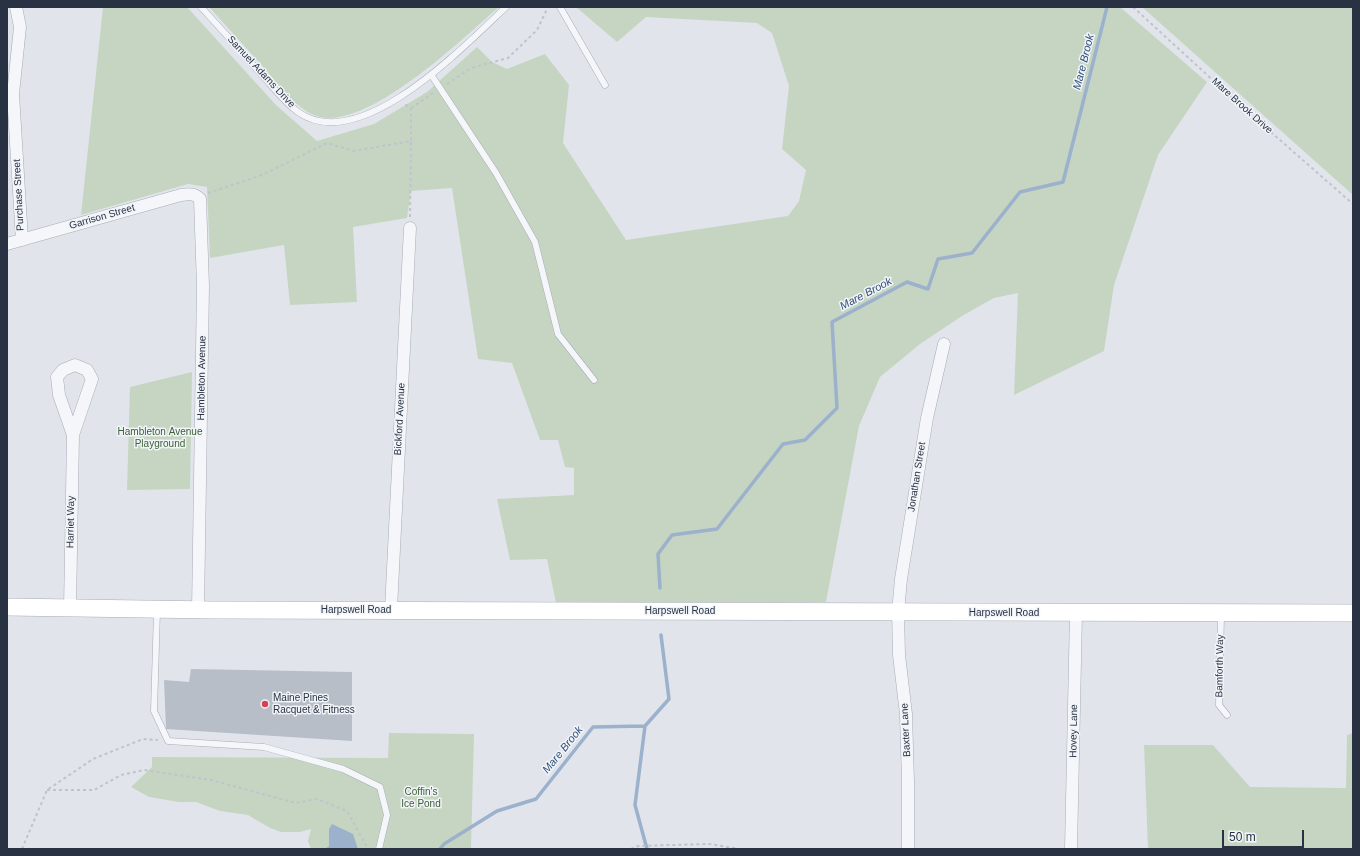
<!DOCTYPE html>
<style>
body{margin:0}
#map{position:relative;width:1360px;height:856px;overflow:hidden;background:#e1e5eb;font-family:Helvetica,sans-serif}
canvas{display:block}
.frame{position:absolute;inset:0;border:8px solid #293243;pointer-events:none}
.scale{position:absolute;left:1222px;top:830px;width:82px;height:18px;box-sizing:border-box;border:2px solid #293243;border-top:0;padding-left:5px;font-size:12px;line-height:14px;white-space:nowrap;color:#293243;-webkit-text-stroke:3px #f1f4f8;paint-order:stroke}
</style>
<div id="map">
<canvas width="1360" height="856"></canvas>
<div class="frame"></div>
<div class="scale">50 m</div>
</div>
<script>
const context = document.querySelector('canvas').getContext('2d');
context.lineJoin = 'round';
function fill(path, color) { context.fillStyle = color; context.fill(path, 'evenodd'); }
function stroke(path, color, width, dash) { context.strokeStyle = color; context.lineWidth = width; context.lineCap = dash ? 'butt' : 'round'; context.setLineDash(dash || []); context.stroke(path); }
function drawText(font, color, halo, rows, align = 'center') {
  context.font = font + ' Helvetica,sans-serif'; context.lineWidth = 3; context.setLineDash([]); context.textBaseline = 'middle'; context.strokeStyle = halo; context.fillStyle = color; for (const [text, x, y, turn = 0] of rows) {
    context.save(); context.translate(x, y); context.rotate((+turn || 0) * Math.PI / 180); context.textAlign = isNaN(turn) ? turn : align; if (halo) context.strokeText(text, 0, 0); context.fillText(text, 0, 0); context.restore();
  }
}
const green = new Path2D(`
 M103,7H187L276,105L317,141L374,124L427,92L477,47L492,62L507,69L545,54L569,85L563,143L626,240L788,216L799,201L806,170L782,149L789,86L772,33L757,23L646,17L617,42L576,7H1120L1207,82L1158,155L1114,285L1104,351L1014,395L1018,293L994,298L962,316L920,344L880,377L859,426L826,602L556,603L547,559L510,560L497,499L574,495V468L565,467L558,440H540L512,363L478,359L452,188L411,191L407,218L353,227L357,302L290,305L284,245L210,258L207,187L188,184L81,215Z
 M209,7H499C464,37 363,136 314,115C295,107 279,85 266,70C247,49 228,28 209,7Z
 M1142,7H1353V195Z
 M192,372L190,489L127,490L130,387Z
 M389,733L474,734L471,849H311L308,841L311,829L300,832H281L270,828L248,815L220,811L196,802H179L149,797L131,787L152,767V757L388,758Z
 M1353,733V849H1148L1144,745H1213L1250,787L1346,788L1347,735Z`);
const water = new Path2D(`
 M332,824L353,834L358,849H325L329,846V829Z`);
const stream = new Path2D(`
 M660,588L658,554L672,535L717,529L783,444L805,440L837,408L832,322L907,282L928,289L938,259L972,253L1020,192L1063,182L1107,7
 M645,726L635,805L647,849
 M440,849L444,844L497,811L536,799L593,727L645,726L669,699L661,635`);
const building = new Path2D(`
 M191,669L352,672V741L166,729L164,680L189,682Z`);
const path = new Path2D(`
 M1133,7L1240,105L1353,204
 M447,84L471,68L508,58L537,30L548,7
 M411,108L433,93
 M208,193L262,175L327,143L354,151L411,141V108L404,104
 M410,217L411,141
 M47,790H94L121,775L144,770L211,780L296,803L317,799L347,811L368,849
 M22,849L47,790L93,759L143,739L158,740
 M631,849L638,846L709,844L740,849`);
const lane = new Path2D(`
 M201,7C222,30 242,52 262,75C273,87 284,102 298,112C360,156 464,46 506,7
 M560,7L605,85
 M432,76L496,173L535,242L558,334L594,380
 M157,611L154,711L168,741L264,747L343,769L380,787L387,815L379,849
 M1221,615L1219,705L1227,715`);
const street = new Path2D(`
 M16,7L20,27L13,94L22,240
 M7,244L181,195C188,194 195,193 200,199L203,286L198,610
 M70,608L73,435L59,395L57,377L63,370L75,365L87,370L92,379L73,435
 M391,609L410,228
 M908,849V782L906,714L899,655L898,612L901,579L927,418L944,344
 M1071,849L1076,613`);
const secondary = new Path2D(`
 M7,607L213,610L1353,613`);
const markers = [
 [265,704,4,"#d54254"]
];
const streetNames = [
 ["Samuel Adams Drive",261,72,47],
 ["Mare Brook Drive",1242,106,42],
 ["Purchase Street",19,195,-93],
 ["Garrison Street",102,217,-16],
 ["Hambleton Avenue",202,378,-89],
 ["Bickford Avenue",400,419,-87],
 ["Jonathan Street",917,477,-81],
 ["Harriet Way",71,522,-89],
 ["Harpswell Road",356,610],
 ["Harpswell Road",680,611],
 ["Harpswell Road",1004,613],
 ["Bamforth Way",1220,666,-89],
 ["Baxter Lane",906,730,-93],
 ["Hovey Lane",1074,731,-89]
];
const parkNames = [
 ["Hambleton Avenue",160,432],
 ["Playground",160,444],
 ["Coffin's",421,792],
 ["Ice Pond",421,804]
];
const poiNames = [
 ["Maine Pines",273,698],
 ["Racquet & Fitness",273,710]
];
const waterNames = [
 ["Mare Brook",1084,62,-76],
 ["Mare Brook",866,294,-28],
 ["Mare Brook",563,750,-51]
];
fill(green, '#c6d5c2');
fill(water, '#9bb1cc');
stroke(stream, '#9bb1cc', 3.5);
fill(building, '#b8bec8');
stroke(lane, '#a6acb5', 7);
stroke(street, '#a6acb5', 13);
stroke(secondary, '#a6acb5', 18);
stroke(path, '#c0c3ca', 2, [3, 3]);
stroke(lane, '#f5f6f9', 6);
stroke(street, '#f5f6f9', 12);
stroke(secondary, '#fff', 17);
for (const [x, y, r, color] of markers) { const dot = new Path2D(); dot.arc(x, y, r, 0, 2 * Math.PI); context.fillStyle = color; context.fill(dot); stroke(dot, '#f1f4f8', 1.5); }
drawText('10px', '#293243', '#f1f4f8', streetNames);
drawText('10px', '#3c6035', '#f1f4f8', parkNames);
drawText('10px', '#293243', '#f1f4f8', poiNames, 'left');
drawText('italic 11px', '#314f79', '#f1f4f8', waterNames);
</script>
